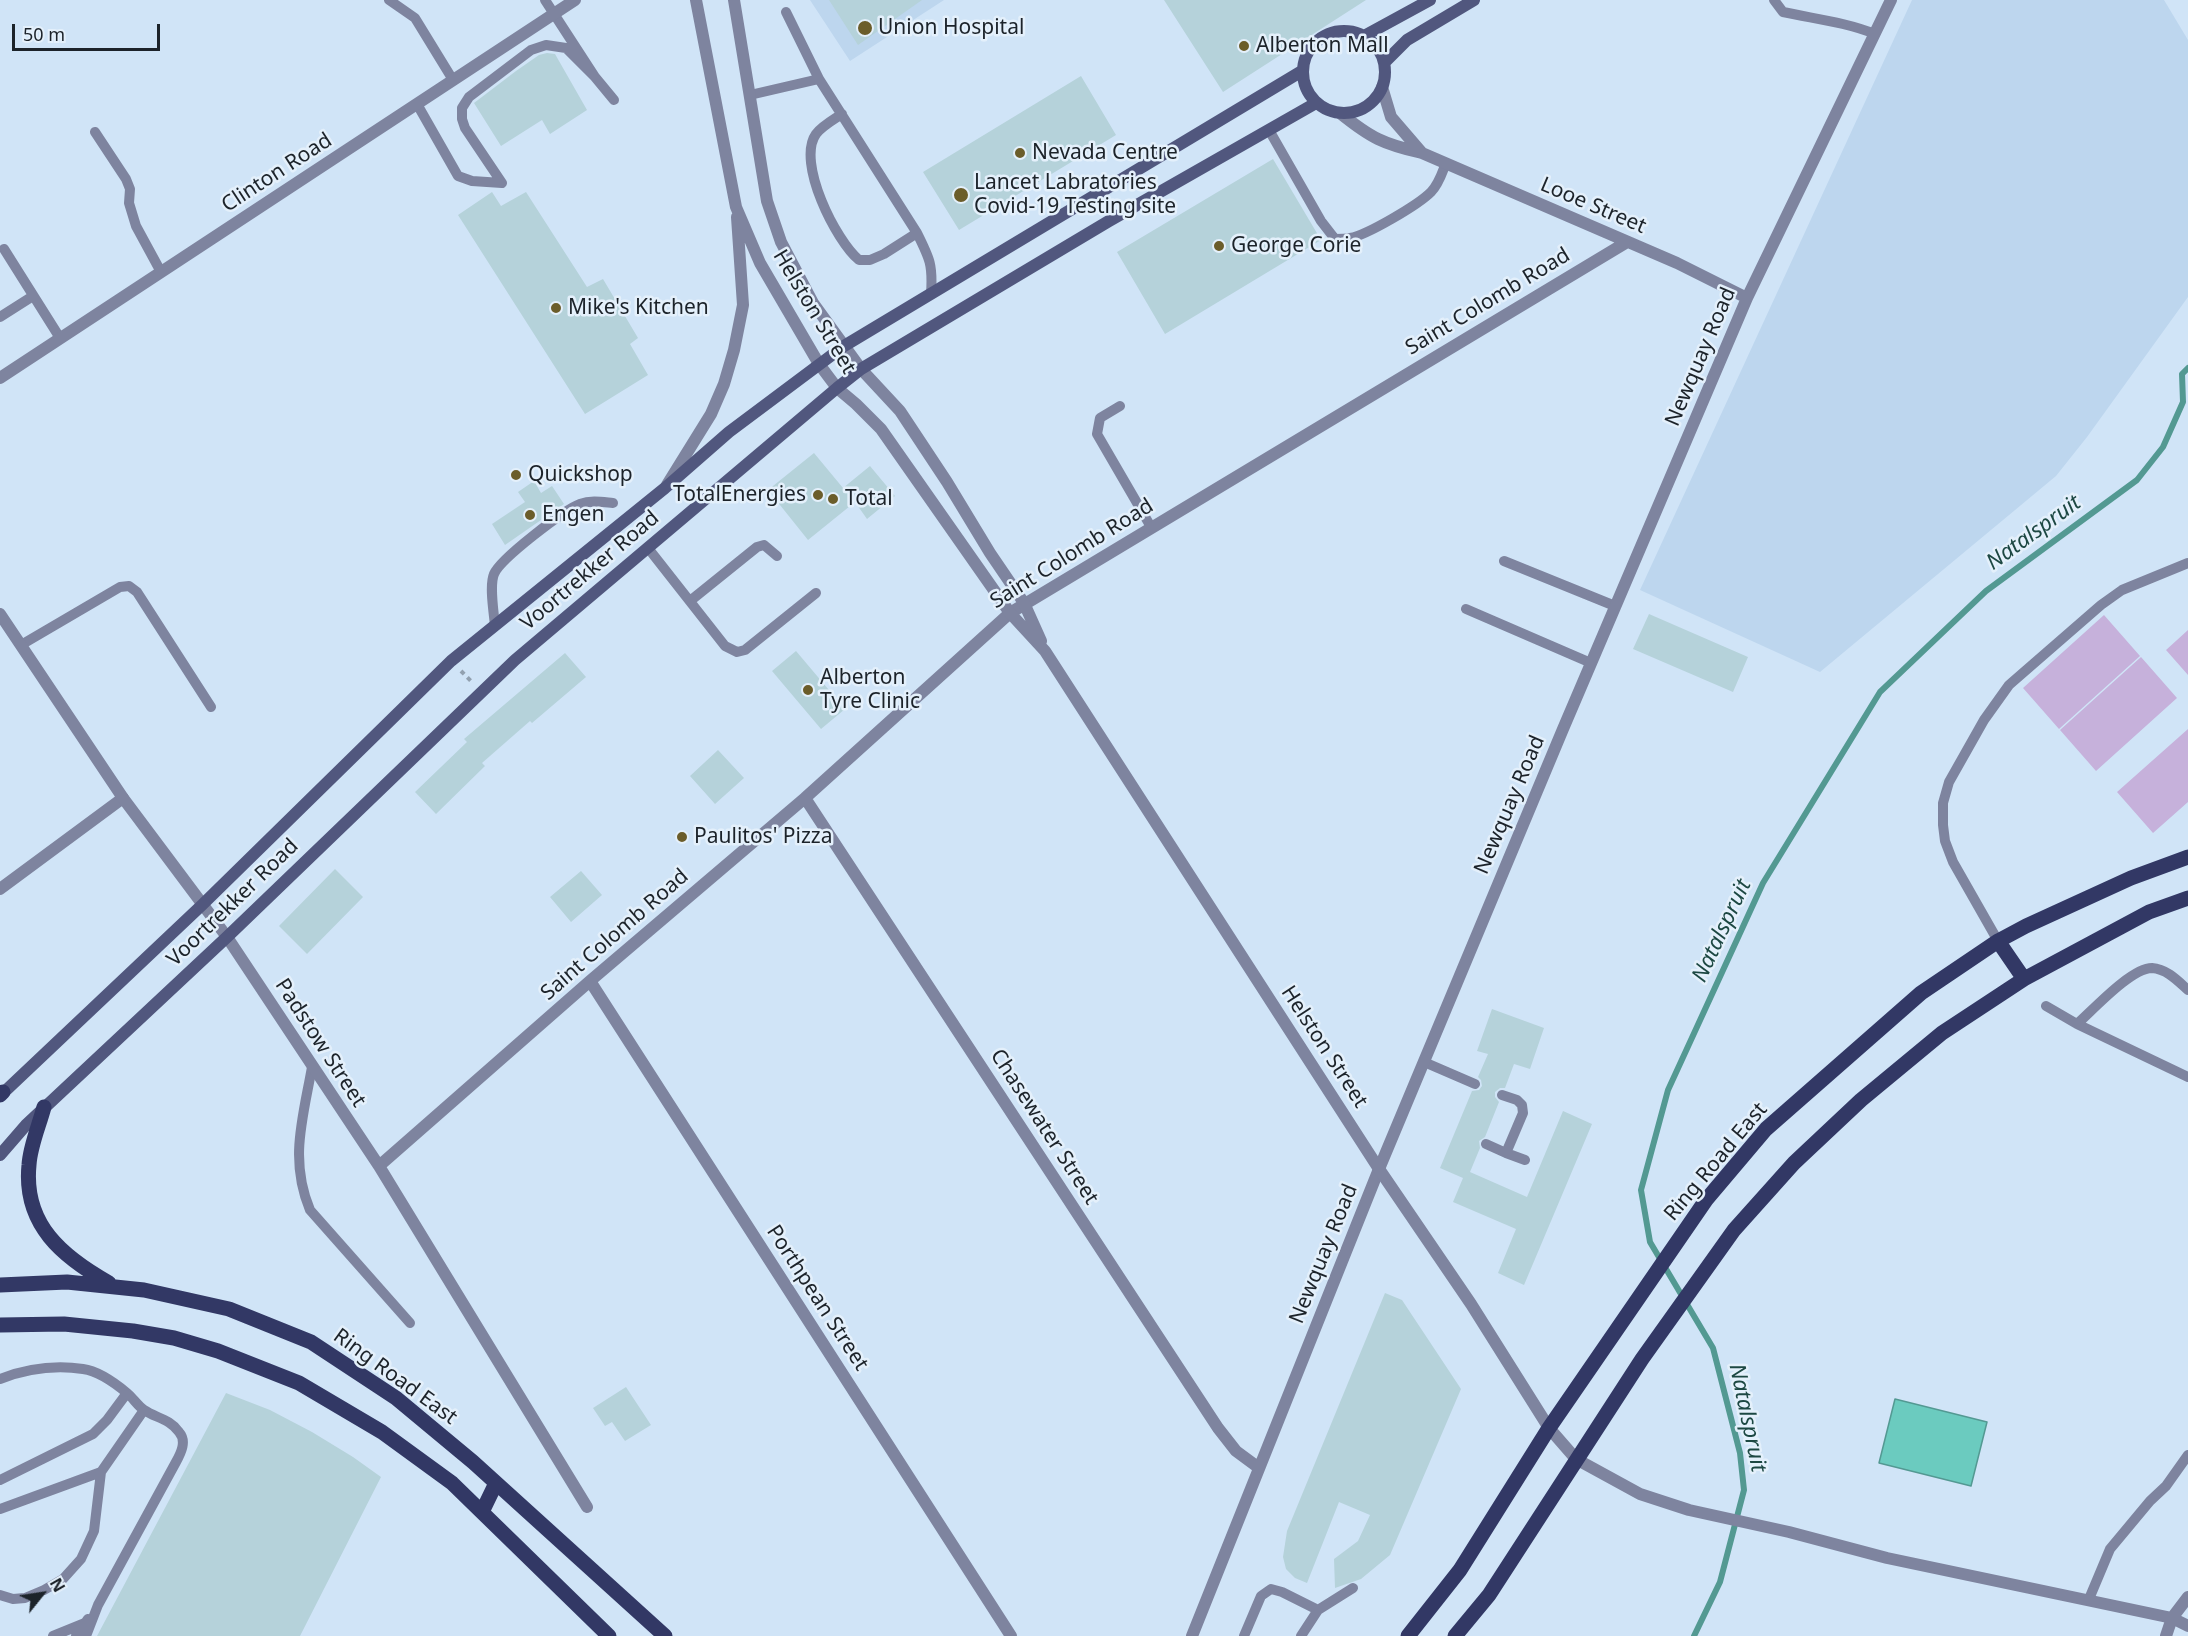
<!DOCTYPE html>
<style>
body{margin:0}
#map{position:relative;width:2188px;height:1636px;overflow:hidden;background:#d0e4f7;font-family:"Noto Sans",sans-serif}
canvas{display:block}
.north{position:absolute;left:12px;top:1564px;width:60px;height:60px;-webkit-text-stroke:4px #e4f0fb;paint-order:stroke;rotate:60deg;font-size:16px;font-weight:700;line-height:24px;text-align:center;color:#1c232a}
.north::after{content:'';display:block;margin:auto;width:21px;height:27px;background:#1c232a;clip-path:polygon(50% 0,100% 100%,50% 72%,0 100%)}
.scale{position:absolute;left:12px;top:24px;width:148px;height:27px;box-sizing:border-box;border:3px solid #1c232a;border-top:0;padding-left:8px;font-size:18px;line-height:21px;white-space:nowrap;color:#1c232a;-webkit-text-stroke:4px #e4f0fb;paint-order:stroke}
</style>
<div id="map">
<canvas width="2188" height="1636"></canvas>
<div class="north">N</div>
<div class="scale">50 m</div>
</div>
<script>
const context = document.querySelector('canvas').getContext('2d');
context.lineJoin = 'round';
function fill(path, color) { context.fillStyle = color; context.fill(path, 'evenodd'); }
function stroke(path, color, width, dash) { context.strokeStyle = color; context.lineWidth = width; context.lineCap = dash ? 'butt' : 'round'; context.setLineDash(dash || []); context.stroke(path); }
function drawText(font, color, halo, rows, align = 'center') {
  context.font = font + ' "Noto Sans",sans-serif'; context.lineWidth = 5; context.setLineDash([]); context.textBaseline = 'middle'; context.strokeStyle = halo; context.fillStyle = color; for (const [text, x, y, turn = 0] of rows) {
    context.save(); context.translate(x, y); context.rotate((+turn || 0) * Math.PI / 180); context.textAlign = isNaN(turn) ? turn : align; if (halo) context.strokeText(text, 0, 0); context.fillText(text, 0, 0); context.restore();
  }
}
const built = new Path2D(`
 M810,0H944L850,61Z
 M1912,0H2164L2188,40V297L2087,437L2056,476L1820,672L1640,590Z`);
const green = new Path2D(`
 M2104,615L2140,656L2059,729L2023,688Z
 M2188,630V675L2166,650Z
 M2141,657L2177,698L2096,771L2060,730Z
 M2188,729V802L2153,833L2117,792Z`);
const water = new Path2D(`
 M1895,1399L1987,1422L1971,1486L1879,1463Z`);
const stream = new Path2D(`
 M1694,1636L1720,1582L1744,1490L1740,1453L1713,1348L1650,1242L1641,1190L1668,1090L1763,883L1880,692L1986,591L2137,480L2163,447L2183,402L2182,374L2188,368`);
const building = new Path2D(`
 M829,0H922L858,45Z
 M1164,0H1366L1223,92Z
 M547,53L555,54L587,110L550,134L542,120L501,146L474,103L516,71L539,55Z
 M1081,76L1116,135L959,230L923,172Z
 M1273,159L1321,240L1165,334L1117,252Z
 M492,192L501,206L526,192L587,287L603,279L638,338L630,344L648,375L585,414L458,215Z
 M814,453L843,488L870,466L895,496L867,519L855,502L808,540L768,490Z
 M534,481L541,493L552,486L564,504L505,545L492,524L525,502L518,492Z
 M1649,614L1748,657L1733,692L1633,649Z
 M796,651L845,709L821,729L772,671Z
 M565,653L586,677L532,723L530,721L482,763L485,766L436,814L415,792L467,742L464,739Z
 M718,750L744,778L715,804L690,776Z
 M335,869L363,897L307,954L279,926Z
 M581,871L602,895L571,922L550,897Z
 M1492,1009L1544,1028L1530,1069L1514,1064L1505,1088H1500L1495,1092V1097L1499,1102L1485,1137L1479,1141L1480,1148L1470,1172L1527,1197L1563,1111L1592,1124L1524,1285L1498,1273L1516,1229L1453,1202L1463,1178L1440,1168L1472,1091L1479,1090L1482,1086L1481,1080L1478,1077L1488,1054L1477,1051Z
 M1385,1293L1402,1300L1461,1389L1390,1555L1361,1579L1335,1588L1334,1559L1358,1541L1370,1515L1339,1502L1307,1583L1295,1578L1286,1569L1283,1557L1287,1531Z
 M626,1387L651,1425L625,1441L612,1422L605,1426L593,1408Z
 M226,1393L270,1410L312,1432L353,1457L381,1477L300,1636H97Z`);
const path = new Path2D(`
 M461,671L473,683`);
const service = new Path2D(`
 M389,0L415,18L453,80
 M545,0L595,77L614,100
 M1774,0L1783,12C1815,19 1845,22 1875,34
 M819,79L917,233C930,259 933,265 931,294
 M750,95L819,79L786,12
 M417,104L458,176L472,181L502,183
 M842,114C833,120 822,126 816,134C796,162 836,241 859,260H870L884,254L917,233
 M1269,130L1321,221L1335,239C1340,239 1345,239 1350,238C1367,235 1418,205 1431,192C1439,184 1442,173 1446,163
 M95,132L126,179L130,189L129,203L136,226L161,272
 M502,183L465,128L462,119V108L469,97L531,50L546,45L566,48L595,77
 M4,249L60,338
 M0,317L33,296
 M1120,406L1100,418L1097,434L1151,527
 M648,548L725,646L737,652L745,650L816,593
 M1504,561L1615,606
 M690,601L757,547L764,545L777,556
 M1466,609L1591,663
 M495,626C494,613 489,586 494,574C500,559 564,510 580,504C591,500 602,502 613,503
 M21,645L120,587L129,586L137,592L211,707
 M1998,941L1953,862L1945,841L1943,825V803L1949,782L1984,720L2009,685L2101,605L2122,590L2188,563
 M2046,1006L2077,1024L2188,1077
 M2077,1024C2093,1010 2131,968 2152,968C2167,969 2178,981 2188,990
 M1424,1062L1475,1084
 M312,1067C303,1118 289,1160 310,1210L410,1323
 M1486,1144L1506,1153L1523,1113L1522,1105L1517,1100L1502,1095
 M1506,1153L1525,1160
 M0,1379C26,1369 56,1365 83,1369C98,1371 115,1383 127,1393C133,1398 138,1406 144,1410C156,1418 170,1419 179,1432C187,1441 181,1453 176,1462L98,1605L86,1636
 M0,1480L93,1434L107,1420L127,1393
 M0,1509L101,1472
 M0,1595L13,1599L25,1598L44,1590L63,1579L81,1559L94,1531L101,1472L144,1410
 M2089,1599L2110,1549L2150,1501L2166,1486L2188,1455
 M53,1636L85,1623
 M76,1636L88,1619
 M1244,1636L1261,1596L1271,1589L1282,1592L1318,1610
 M1301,1636L1318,1610L1353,1588`);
const minor = new Path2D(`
 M1382,87L1391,117L1422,153
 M1340,113C1371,138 1383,144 1422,153L1677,263L1747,298
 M0,378L575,0
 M805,798L1218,1428L1236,1451L1259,1468
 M0,889L123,798
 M227,937L379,1166L587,1507
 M590,981L1011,1636
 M379,1166L590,981L805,798L1010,613L1627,242
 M1192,1636L1379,1169L1563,729L1747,298L1891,0`);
const tertiary = new Path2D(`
 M696,0L736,207L760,263L819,364L837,388L856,404L881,429L1010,613L1045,651L1379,1169L1471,1304L1549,1428L1576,1459L1640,1494L1689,1510L1789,1532L1887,1558L2172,1618L2188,1626
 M734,0L767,201L781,242L813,303L861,369L900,411L947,482L990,553L1024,603L1041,641
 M667,485L711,414L724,384L734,350L743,305L737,217
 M0,614L123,798L227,937
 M2166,1636L2172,1618L2188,1597`);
const secondary = new Path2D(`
 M1303 72a41 41 0 1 1 82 0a41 41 0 1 1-82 0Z
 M1364,36L1430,0
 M1384,63L1407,40L1474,0
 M0,1096L202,905L451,661L665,488L729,432L844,346L1302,71
 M0,1155L26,1125L227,937L515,660L837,388L861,369L1109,221L1316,103`);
const primary = new Path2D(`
 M1998,941L2024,979
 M0,1095L3,1092
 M44,1107C39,1126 30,1146 29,1165C23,1225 63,1257 109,1283
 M0,1285L67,1282L144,1290L229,1309L311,1342L396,1398L473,1462L665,1636
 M0,1325L64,1324L133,1331L174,1338L218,1351L299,1383L382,1432L452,1483L609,1636
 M482,1512L496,1483
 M1408,1636L1460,1570L1549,1428L1706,1200L1766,1129L1921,993L1998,941L2026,926L2131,878L2188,857
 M1455,1636L1489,1595L1642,1359L1734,1230L1794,1163L1861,1100L1942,1033L2024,979L2149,912L2188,898`);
const markers = [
 [865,28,8,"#6b5d2a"],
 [1244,46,6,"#6b5d2a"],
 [1020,153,6,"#6b5d2a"],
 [961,195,8,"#6b5d2a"],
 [1219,246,6,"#6b5d2a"],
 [556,308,6,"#6b5d2a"],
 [516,475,6,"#6b5d2a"],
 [818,495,6,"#6b5d2a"],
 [833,499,6,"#6b5d2a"],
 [530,515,6,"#6b5d2a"],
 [808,690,6,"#6b5d2a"],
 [682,837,6,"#6b5d2a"]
];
const poiNames = [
 ["Union Hospital",878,28],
 ["Alberton Mall",1256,46],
 ["Nevada Centre",1032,153],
 ["Lancet Labratories",974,183],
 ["Covid-19 Testing site",974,207],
 ["George Corie",1231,246],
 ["Mike's Kitchen",568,308],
 ["Quickshop",528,475],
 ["TotalEnergies",806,495,"right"],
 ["Total",845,499],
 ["Engen",542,515],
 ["Alberton",820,678],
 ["Tyre Clinic",820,702],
 ["Paulitos' Pizza",694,837]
];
const streetNames = [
 ["Clinton Road",277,173,-33],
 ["Looe Street",1593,206,23],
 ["Saint Colomb Road",1488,302,-31],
 ["Helston Street",814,312,59],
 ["Newquay Road",1701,357,-67],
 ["Saint Colomb Road",1072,554,-32],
 ["Voortrekker Road",590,571,-40],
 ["Newquay Road",1510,805,-67],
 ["Voortrekker Road",233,903,-44],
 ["Saint Colomb Road",615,935,-41],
 ["Padstow Street",320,1043,57],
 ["Helston Street",1324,1047,57],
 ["Chasewater Street",1044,1127,57],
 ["Ring Road East",1716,1162,-50],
 ["Newquay Road",1324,1254,-68],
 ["Porthpean Street",817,1298,57],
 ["Ring Road East",395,1377,36]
];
const waterNames = [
 ["Natalspruit",2034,533,-36],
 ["Natalspruit",1722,931,-65],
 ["Natalspruit",1747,1418,78]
];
fill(built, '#bdd6ee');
fill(green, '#c6b1db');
fill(water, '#6bcbbf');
stroke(water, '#539992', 1.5);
stroke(stream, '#539992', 6);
fill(building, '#b5d2da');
stroke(path, '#92a1b0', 4, [4.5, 4.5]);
stroke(service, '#7e849f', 10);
stroke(minor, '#7e849f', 12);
stroke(tertiary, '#7e849f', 12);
stroke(secondary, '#51577e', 12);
stroke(primary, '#323865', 15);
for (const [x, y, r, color] of markers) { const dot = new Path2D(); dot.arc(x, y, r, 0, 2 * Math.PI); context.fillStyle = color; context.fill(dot); stroke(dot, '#e4f0fb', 2); }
drawText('21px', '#1c232a', '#e4f0fb', poiNames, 'left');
drawText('21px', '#1c232a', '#e4f0fb', streetNames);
drawText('italic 22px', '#1d4843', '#e4f0fb', waterNames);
</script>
